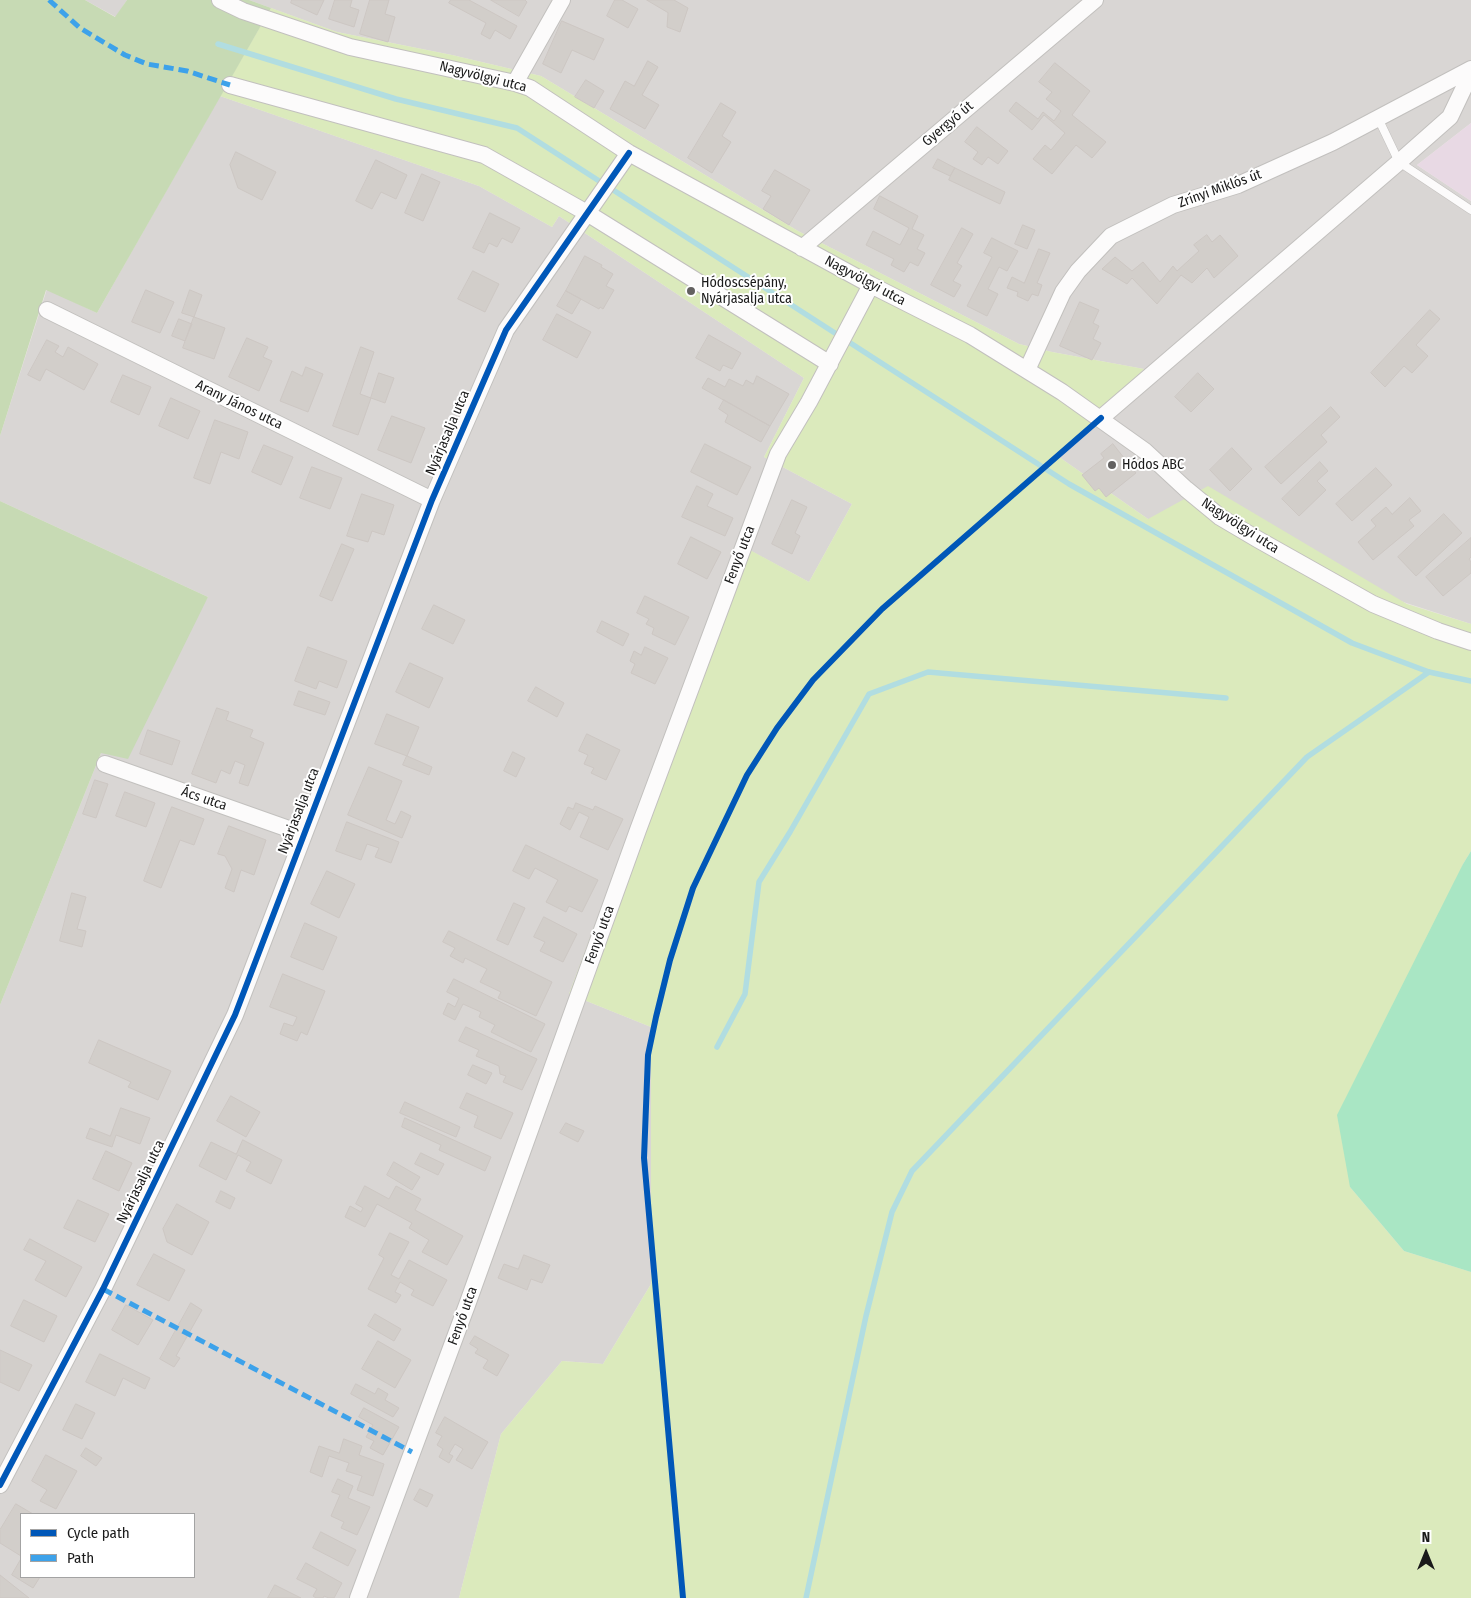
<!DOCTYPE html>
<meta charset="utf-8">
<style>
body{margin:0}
#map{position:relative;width:1471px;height:1598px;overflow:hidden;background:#eae6e2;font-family:"Fira Sans Condensed",sans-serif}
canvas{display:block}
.legend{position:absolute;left:20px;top:1513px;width:175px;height:65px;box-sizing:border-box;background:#fff;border:1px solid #a3a3a3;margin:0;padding:6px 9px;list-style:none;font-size:15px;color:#1a1a1a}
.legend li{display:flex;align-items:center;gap:10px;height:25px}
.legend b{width:25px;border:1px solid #a3a3a3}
.north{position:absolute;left:1401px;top:1528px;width:50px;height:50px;-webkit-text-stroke:4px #fff;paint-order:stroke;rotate:0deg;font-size:14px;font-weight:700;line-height:20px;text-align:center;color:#1a1a1a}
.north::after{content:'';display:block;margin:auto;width:18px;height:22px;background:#1a1a1a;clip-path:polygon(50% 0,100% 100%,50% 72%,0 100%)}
</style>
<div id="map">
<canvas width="1471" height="1598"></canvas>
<ul class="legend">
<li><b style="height:6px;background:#0057b8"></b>Cycle path</li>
<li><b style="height:6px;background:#3da2ea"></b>Path</li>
</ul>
<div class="north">N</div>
</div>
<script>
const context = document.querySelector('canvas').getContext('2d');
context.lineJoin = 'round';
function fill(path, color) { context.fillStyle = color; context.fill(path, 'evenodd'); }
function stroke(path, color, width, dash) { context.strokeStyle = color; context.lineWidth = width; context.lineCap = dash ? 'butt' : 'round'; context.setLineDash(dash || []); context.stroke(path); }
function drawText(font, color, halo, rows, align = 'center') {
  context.font = font + ' "Fira Sans Condensed",sans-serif'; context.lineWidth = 4; context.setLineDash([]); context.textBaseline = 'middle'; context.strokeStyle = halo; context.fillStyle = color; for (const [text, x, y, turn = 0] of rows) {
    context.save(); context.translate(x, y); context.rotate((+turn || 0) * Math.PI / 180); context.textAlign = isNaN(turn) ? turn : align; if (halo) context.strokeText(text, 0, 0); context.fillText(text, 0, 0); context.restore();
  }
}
const residential = new Path2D(`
 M85,0H127L116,17Z
 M249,0H1471V123L1417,165L1471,201V624L1148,519L1059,457L1144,369L1052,352L1019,344L798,231L541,76L452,55L337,32Z
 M220,96L479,186L552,227L559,216L804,378L764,457L852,504L809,582L738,544L569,994L651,1027V1284L603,1364L562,1361L501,1434L459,1598H0V1005L101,753L208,597L0,501V436L47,289L97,313ZM21,1514H194V1577H21Z`);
const industrial = new Path2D(`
 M1471,123V201L1417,165Z`);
const grass = new Path2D(`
 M271,8L337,32L452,55L541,76L798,231L1019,344L1052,352L1144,369L1059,457L1148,519L1208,486L1407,604L1471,624V851L1463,864L1350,1187L1404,1251L1471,1272V1598H459L501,1434L562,1361L603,1364L651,1284V1027L569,994L737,543L809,582L852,504L764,457L804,378L559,216L552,227L479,186L220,96Z`);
const forest = new Path2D(`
 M0,0H85L115,17L127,0H249L271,8L97,313L46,290L0,436Z
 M0,501L208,597L128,759L101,753L0,1005Z`);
const pitch = new Path2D(`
 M1471,851V1272L1404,1251L1350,1187L1337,1115L1463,864Z`);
const stream = new Path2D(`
 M218,44L396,99L517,128L1069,484L1352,643L1429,672L1471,681
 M717,1047L745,994L759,882L790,832L869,694L928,672L1226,698
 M806,1598L866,1316L892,1212L912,1171L1307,757L1429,672`);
const building = new Path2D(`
 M292,0H324L317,15L291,3Z
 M335,0H352L350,7L359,10L354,27L329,19Z
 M370,0H389L385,14L395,17L388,42L360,34Z
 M451,0H469L517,26L510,39L495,30L490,39L481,34L486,23L449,3Z
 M491,0H525L527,2L519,16Z
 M615,0H622L638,9L628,28L607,16Z
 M647,0H674L688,8L680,32L667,27L668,13Z
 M562,21L604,39L594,60L572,50L561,73L543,64Z
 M648,61L658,67L642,95L659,105L645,129L610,109L625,81L634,86Z
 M1055,63L1090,91L1072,115L1106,142L1092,158L1076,145L1052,174L1033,159L1045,145L1051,150L1065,133L1044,115L1032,130L1009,111L1016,102L1038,119L1043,112L1054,121L1061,111L1046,99L1052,92L1039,82Z
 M586,80L604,91L594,108L575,97Z
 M721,103L736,112L722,136L731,142L712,173L688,158Z
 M977,127L1008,151L998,164L988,157L982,165L973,159L978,152L965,142Z
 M236,152L276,172L262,200L238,188L230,165Z
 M938,159L955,168L950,176L933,168Z
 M376,160L407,175L396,199L381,192L372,209L356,201Z
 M955,168L1005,192L1000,204L949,180Z
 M775,170L810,190L789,225L763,209L771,196L762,191Z
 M422,174L440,182L423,221L405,213Z
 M880,196L918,216L912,229L924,235L917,249L925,253L918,266L910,262L904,272L891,265L894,259L866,245L873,231L900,245L909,228L874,209Z
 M490,213L520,228L512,243L502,238L497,247L489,243L484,253L473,248Z
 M1023,225L1035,230L1027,249L1015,244Z
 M962,228L973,234L957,263L962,266L953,281L961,285L954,297L931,285Z
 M1207,235L1212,242L1220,235L1238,256L1214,278L1207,268L1192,283L1181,275L1157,304L1132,278L1127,284L1102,269L1115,257L1132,271L1143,262L1160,282L1173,266L1177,271L1199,251L1194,245Z
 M992,238L1018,251L1007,271L999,267L988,289L998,294L987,316L967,306L992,257L984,253Z
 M1039,249L1050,253L1037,283L1042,285L1038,296L1032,294L1028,301L1017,296L1018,292L1007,288L1012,277L1024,283Z
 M585,256L602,265L601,267L613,274L606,286L614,290L603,309L600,307L599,309L566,291Z
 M473,271L499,284L485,312L458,299Z
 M146,290L174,302L160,333L132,322Z
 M190,290L202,295L194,317L182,313Z
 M566,291L581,299L572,314L557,306Z
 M1080,302L1099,310L1093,323L1099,326L1093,339L1101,343L1092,360L1060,346Z
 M1430,310L1440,319L1416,345L1428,356L1412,373L1404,366L1385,387L1371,373Z
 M557,314L591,332L577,358L543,340Z
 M194,317L225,328L214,359L183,348Z
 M179,319L192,324L185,341L172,336Z
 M709,335L741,353L732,369L723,365L720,371L696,358Z
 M247,338L268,347L263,357L272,361L259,391L229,377Z
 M47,340L59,346L55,352L63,357L68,347L98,364L84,390L46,369L40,381L28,375Z
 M361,347L374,352L360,394L371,398L358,435L333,426Z
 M306,367L323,374L308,412L280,401L292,371L302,376Z
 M379,373L394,378L385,403L371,398Z
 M1198,373L1214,389L1191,412L1175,397Z
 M123,375L151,387L139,415L111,402Z
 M757,376L789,394L770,426L702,388L708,378L725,387L729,379L743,386L746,380L753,384Z
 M171,398L200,411L188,439L159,426Z
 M724,400L770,426L761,442L725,422L728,415L719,409Z
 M1331,407L1340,417L1321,435L1327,442L1281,484L1265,467Z
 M392,416L425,428L411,463L378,450Z
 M215,420L248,432L239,459L221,452L210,484L194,478Z
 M705,444L751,467L737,495L691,472Z
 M1113,444L1136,473L1106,497L1099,488L1095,491L1082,475L1104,458L1101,454Z
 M264,445L293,457L281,485L252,472Z
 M1232,448L1252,469L1230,491L1210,470Z
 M1320,462L1328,471L1317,481L1326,490L1299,516L1282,499Z
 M312,467L342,478L330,509L300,498Z
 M1376,468L1392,485L1352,521L1336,504Z
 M697,486L713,494L707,506L733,518L725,536L682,517Z
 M362,494L394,505L384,535L372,531L368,542L347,536Z
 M1410,498L1421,511L1409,520L1414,526L1373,560L1358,542L1376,526L1371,520L1386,507L1392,514Z
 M792,500L807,507L795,533L800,536L792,554L772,544Z
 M1444,514L1462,533L1416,576L1398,557Z
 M691,537L721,552L707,579L678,564Z
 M1471,538V557L1469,559L1471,562V573L1443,596L1426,577Z
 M342,544L354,549L332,601L320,596Z
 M645,596L689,617L675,645L652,634L654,628L646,624L649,619L637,613Z
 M434,605L465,620L453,644L422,629Z
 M602,621L629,634L623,646L597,632Z
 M308,647L347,661L337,688L319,681L316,689L295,681Z
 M645,647L668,658L655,684L631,673L635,664L630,661L634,651L641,655Z
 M410,663L443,678L429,708L396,692Z
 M536,687L564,703L557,717L528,701Z
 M299,691L330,702L325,715L294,705Z
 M217,708L229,712L226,720L253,730L250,737L264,743L248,786L239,783L245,765L235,761L230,774L221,770L216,783L192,774Z
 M387,714L419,727L407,756L375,744Z
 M148,730L180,741L172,765L140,754Z
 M587,734L620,750L606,780L591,773L594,768L584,764L588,755L579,751Z
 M513,752L525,758L516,777L504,771Z
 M407,756L432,767L429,775L403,765Z
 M369,767L402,781L386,820L395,824L401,811L411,816L402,838L348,815Z
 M95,780L108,784L96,818L83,814Z
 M125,792L155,803L146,827L116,816Z
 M576,803L593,810L595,806L623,819L608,850L580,837L589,817L579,812L570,830L560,824L568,807L573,809Z
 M172,807L204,819L194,845L180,840L161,888L144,881Z
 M347,822L399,842L391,863L375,857L379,848L367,844L361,860L336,851Z
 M229,826L266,840L254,875L241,870L234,892L225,888L232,869L225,856L218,854Z
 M526,845L598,880L582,912L569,906L566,912L546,902L558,880L535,868L529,879L513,871Z
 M327,871L355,884L339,918L311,904Z
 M72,893L86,897L77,929L86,931L82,947L60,941Z
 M514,903L525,908L508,945L497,940Z
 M544,917L577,934L563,962L540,951L545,942L534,937Z
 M305,923L337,937L323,970L291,957Z
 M449,931L552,982L536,1016L498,998L501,992L480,982L487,969L465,958L463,963L450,956L455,948L443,942Z
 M283,974L325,991L307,1035L301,1032L297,1041L280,1034L284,1023L293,1026L297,1017L270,1007Z
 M454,979L545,1024L531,1052L491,1032L495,1025L479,1017L481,1012L463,1004L455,1020L443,1014L448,1003L455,1007L459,998L447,992Z
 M466,1027L537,1059L522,1090L503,1082L506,1076L500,1074L499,1066L476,1056L479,1050L459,1041Z
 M99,1040L171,1071L158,1100L128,1087L131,1082L89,1063Z
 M473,1065L492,1073L486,1084L468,1075Z
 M467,1093L513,1113L501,1139L474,1127L478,1116L460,1108Z
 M231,1096L260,1112L246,1137L217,1121Z
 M405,1102L460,1127L456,1137L400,1113Z
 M121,1108L150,1118L140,1144L116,1135L112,1147L86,1138L90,1128L110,1136Z
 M405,1118L491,1157L485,1171L439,1150L441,1145L402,1127Z
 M566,1123L584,1131L578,1142L560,1133Z
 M243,1140L282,1160L271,1184L246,1171L251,1162L238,1155L226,1180L199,1166L211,1142L236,1154Z
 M106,1151L132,1163L119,1191L93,1179Z
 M421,1153L444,1164L438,1175L415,1164Z
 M394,1162L420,1177L412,1190L387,1175Z
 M365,1186L389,1199L396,1186L421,1199L415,1210L463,1236L447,1265L422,1252L429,1240L409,1228L412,1223L377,1204L365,1227L345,1217L350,1206L361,1212L363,1208L356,1204Z
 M221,1191L235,1198L230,1209L216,1202Z
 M78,1200L109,1214L95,1242L64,1228Z
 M177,1204L209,1222L192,1255L167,1242L163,1229Z
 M390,1233L409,1242L391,1275L399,1279L409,1260L447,1280L433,1306L411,1295L414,1290L400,1282L395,1292L401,1295L396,1303L368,1289L384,1258L379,1255Z
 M30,1239L82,1267L66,1297L35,1280L46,1261L24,1250Z
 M154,1254L185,1270L169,1301L137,1285Z
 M524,1255L550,1265L542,1283L531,1279L527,1290L498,1278L504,1264L518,1269Z
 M24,1300L57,1316L44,1342L11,1326Z
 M191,1303L202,1310L176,1356L180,1358L174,1367L160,1359Z
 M126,1305L153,1320L138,1345L112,1330Z
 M375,1314L401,1329L394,1341L368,1326Z
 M475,1336L509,1355L497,1376L483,1368L488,1360L475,1353L478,1349L470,1344Z
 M378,1341L411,1360L395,1388L362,1369Z
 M0,1350L32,1365L19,1391L0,1382Z
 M100,1354L150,1378L145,1389L123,1378L115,1396L86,1382Z
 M356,1384L375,1394L378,1388L388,1394L385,1400L399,1408L393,1417L351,1394Z
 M76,1404L95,1413L82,1439L63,1430Z
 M364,1408L399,1427L383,1455L370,1448L374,1441L366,1437L373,1425L359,1417Z
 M445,1417L488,1442L472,1469L456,1460L463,1449L455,1444L449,1454L453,1456L449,1463L439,1457L443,1449L437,1445L442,1436L436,1433Z
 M344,1439L362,1446L359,1455L384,1464L373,1496L357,1490L362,1476L346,1471L349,1463L329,1456L322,1477L310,1472L319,1446L339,1453Z
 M86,1448L102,1458L96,1466L81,1456Z
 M46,1455L77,1471L56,1509L40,1501L47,1490L32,1481Z
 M338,1479L353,1486L348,1498L370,1507L357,1535L341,1528L344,1522L331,1516L340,1495L332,1492Z
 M420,1489L433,1495L427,1507L414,1500Z
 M16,1504L33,1514H21V1556L0,1543V1530Z
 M321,1532L356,1550L348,1566L313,1548Z
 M21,1559V1577H40L33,1588L12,1575Z
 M306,1563L342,1583L334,1598H329L324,1596L323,1598H316L313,1596L317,1589L297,1579Z
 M0,1575L29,1598H0Z
 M275,1585L301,1598H268Z`);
const lane = new Path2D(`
 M1378,118L1399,162L1471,210`);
const street = new Path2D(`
 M220,0L243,11L350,47L515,83L530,88L629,153L871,285L970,335L1062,392L1145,451L1186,489L1220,517L1259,540L1373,604L1438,631L1471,642
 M515,83L562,0
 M230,85L484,155L587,213L830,364
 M802,248L1095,0
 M47,310L432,500
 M1027,370L1063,292L1078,271L1111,236L1173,205L1238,185L1333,142L1471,69
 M1101,418L1399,162L1450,117L1471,73
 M105,764L303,834
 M0,1485L103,1289L235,1015L432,500L506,330L629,153
 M358,1598L467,1305L638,830L778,454L809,402L871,285`);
const quiet = new Path2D(`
 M49,0L80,28L125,55L147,64L187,71L230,85
 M103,1289L412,1452`);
const cycleway = new Path2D(`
 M0,1485L103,1289L235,1015L432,500L506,330L629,153
 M683,1598L644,1158L648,1055L656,1017L670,960L693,888L747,775L777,728L813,680L882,609L1101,418`);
const markers = [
 [691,291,5,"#636160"],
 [1112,465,5,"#636160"]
];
const streetNames = [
 ["Nagyvölgyi utca",483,77,14],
 ["Gyergyó út",948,124,-40],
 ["Zrínyi Miklós út",1220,189,-20],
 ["Nagyvölgyi utca",865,281,28],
 ["Arany János utca",239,405,26],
 ["Nyárjasalja utca",448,433,-67],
 ["Nagyvölgyi utca",1240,526,33],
 ["Fenyő utca",740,555,-69],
 ["Ács utca",204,799,19],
 ["Nyárjasalja utca",299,811,-69],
 ["Fenyő utca",600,935,-70],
 ["Nyárjasalja utca",141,1182,-64],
 ["Fenyő utca",463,1316,-70]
];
const poiNames = [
 ["Hódoscsépány,",701,283],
 ["Nyárjasalja utca",701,299],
 ["Hódos ABC",1122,465]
];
fill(residential, '#d9d6d4');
fill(industrial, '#e8d9e4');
fill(grass, '#dbeabc');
fill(forest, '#c7dab4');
fill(pitch, '#a9e6c4');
stroke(stream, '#b1dde1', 5.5);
fill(building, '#d2ceca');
stroke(building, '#cdc7c3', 1);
stroke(lane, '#c2c0be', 9);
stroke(street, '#c2c0be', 18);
stroke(lane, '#fcfbfb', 8);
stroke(street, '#fcfbfb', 16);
stroke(quiet, '#3da2ea', 5, [10, 5]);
stroke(cycleway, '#0057b8', 6);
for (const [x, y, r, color] of markers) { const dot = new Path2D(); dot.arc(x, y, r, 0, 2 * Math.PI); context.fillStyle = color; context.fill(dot); stroke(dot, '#fff', 2); }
drawText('14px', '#1a1a1a', '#fff', streetNames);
drawText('14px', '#1a1a1a', '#fff', poiNames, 'left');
</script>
